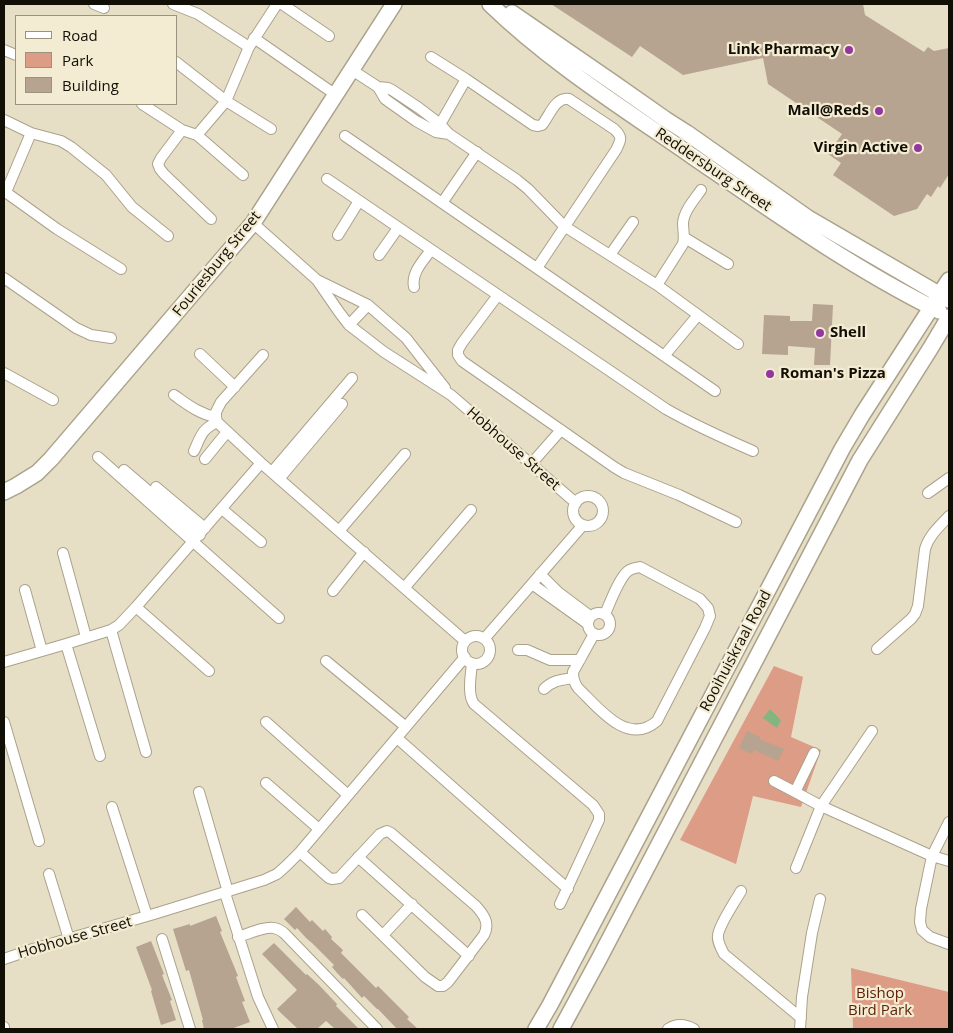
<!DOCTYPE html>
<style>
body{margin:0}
#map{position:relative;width:953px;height:1033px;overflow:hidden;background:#e7dec6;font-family:"Open Sans",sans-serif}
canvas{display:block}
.frame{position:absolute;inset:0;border:5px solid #110e06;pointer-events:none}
.legend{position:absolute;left:15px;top:15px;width:162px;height:90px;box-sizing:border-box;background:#f4ecd2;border:1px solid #999380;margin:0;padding:6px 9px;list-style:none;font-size:15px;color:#110e06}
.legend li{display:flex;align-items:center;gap:10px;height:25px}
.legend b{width:25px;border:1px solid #999380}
</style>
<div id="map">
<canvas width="953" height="1033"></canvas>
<div class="frame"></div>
<ul class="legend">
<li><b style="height:6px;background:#fff"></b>Road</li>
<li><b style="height:14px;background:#dc9c86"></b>Park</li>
<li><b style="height:14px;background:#b6a390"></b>Building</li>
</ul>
</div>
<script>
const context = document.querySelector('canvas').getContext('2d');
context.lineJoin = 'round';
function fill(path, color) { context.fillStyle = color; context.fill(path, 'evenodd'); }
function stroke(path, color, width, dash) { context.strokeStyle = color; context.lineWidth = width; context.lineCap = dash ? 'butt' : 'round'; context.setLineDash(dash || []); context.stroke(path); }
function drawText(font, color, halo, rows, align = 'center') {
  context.font = font + ' "Open Sans",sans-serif'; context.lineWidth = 4.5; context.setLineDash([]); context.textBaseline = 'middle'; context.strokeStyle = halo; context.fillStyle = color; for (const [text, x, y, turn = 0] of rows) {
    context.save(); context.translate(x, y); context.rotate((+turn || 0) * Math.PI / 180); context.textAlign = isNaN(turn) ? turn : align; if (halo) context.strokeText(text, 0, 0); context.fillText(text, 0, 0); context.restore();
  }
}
const green = new Path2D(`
 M774,666L803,677L791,737L821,750L801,807L753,796L736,864L680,840Z
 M851,968L949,992V1029H853Z`);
const water = new Path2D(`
 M770,709L781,720L777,728L763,718Z`);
const building = new Path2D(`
 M551,4H863L865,15L924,52L928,47L934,51L949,48V174L940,188L938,186L931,197L927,194L917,209L894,216L833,175L841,163L828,154L842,134L768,84L763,58L683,75L640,46L632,57Z
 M813,304L833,305L830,365H814L815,348L788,346V355L762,354L764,315L790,316V321H812Z
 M747,731L760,737L759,739L784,749L778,761L754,750L752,754L739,748Z
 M296,907L310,922L312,920L323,931L325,929L332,937L331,939L343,950L341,953L376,988L378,986L409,1017L407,1019L418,1029H397L378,1009H377L364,996L362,998L344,978L343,979L338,974L332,967L334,965L312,943L306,938L297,928L295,930L284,919Z
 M216,916L222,931L220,932L238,976L236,977L245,1001L242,1002L250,1022L231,1029H204L202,1020H203L189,970L186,971L173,929L190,924V926Z
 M151,941L164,974L162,975L172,1000L170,1001L176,1020L161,1025L151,991L152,990L136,947Z
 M274,943L306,975L307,974L319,985L337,1004L336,1006L359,1029H335L326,1021L317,1029H298L283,1015L277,1009L297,990L262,954Z`);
const street = new Path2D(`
 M94,4L104,8
 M173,4L198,14L249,47
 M282,4L329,36
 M254,38L336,95
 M4,50L16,55
 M431,57L466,79L533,125L538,126L542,125C550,115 555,97 569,99L614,129C623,137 621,140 616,150L537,268
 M176,62L226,101L271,129
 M352,70L378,87L388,88L392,90L419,108L440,124L449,134L517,180L528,189L564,226L657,285L738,344
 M378,87L385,99L416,121L436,132L449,134
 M142,104L182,130
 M4,120L31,133L61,141L71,147L106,175L132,207L168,236
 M438,128L466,79
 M197,135L243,175
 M345,136L715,391
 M327,179L666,409C694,425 723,438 753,451
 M4,191L57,229L121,269
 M6,192L31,133
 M442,203L477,152
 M211,219L164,174L160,169L158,164L161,158L182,130L197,135L226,101L249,47L277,4
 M253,223L317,280L339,312L349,325L384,352L451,395L576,503
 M338,235L359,201
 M685,238L728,264
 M379,255L398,228
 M610,255L633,222
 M4,278L76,328L91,335L111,338
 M317,280L368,305L406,338L445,388
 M657,285L683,244C685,237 683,231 683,223C684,211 694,200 701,190
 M414,287C411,273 423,261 431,250
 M498,295L462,343L458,350V355L462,361L614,467L624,473L679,495L736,522
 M349,325L368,305
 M200,354L235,387
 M263,355L221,402L216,412V417L217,422L261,463L465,641
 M664,356L698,315
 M4,373L53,400
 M174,395C187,404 199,414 216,417
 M194,451C201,436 201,430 217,422
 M98,457L279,618
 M205,459L227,432
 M531,464L561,430
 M124,470L200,535
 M272,472L352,378
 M279,479L342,404
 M156,487L205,528
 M928,493L949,478
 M573 511a15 15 0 1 1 30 0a15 15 0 1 1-30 0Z
 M222,509L261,542
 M339,531L405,454
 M63,553L86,637
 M540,574L558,592L590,616
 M532,584L588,624
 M405,587L471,510
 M25,590L42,651
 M333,591L364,552
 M136,607L209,671
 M588 624a11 11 0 1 1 22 0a11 11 0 1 1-22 0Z
 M111,630L146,752
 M594,634L573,672C573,678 574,683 578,688C598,707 627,747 657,721L705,628L710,616L708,608L700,599L640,567C636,568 632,568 628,571C619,578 610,603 605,614
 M462 650a14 14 0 1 1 28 0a14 14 0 1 1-28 0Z
 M485,638L583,525
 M66,644L100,756
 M877,649L911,619L915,614L918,606L925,549C929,535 940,526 949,516
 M518,650H527L550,660H580
 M326,661L406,727
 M4,662L66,644L111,630L119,625L136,607L261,463
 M472,663C471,675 467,694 474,704L593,805L599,814V820L560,904
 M544,689C553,680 561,680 573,678
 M4,722L39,841
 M266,722L348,795
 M397,738L568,889
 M774,781L795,792L814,753
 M266,783L319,829
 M199,792L228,892
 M795,792L821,806L932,856L949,861
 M112,807L147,916
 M949,822L932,856L921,909L920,922L922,930L930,937L949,944
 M300,852L329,878L332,879L339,878L380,834L387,831L391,833L476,906C484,915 490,923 484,935L448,982L443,986H438L425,977L362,915
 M358,857L469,956
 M796,868L821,806L872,731
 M49,874L69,939
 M741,891C735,902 720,923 718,935C717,942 721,948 724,954L801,1018
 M225,893L258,997L273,1029
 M383,935L412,904
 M238,937C248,934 265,926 274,928C279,929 282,931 285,934L377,1029
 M162,939L190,1029
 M4,959L33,949L154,914L264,880L277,874L286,866L300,852L465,657
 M4,1027V1029
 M668,1029C677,1023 685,1024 694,1029
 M800,1029L802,997L812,933L820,899`);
const secondary = new Path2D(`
 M490,4C551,63 623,108 692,156C772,211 852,268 939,311
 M512,13L615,84L665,119L687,133L808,218L949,300
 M4,492L16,486L37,473L51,459L253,223L394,4
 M536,1029L550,1005L842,449L862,415L949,280
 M561,1029L599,959L860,460L930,349L949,317`);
const markers = [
 [849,50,5,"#9336a0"],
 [879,111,5,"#9336a0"],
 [918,148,5,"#9336a0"],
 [820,333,5,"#9336a0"],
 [770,374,5,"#9336a0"]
];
const poiNames = [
 ["Link Pharmacy",839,50],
 ["Mall@Reds",869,111],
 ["Virgin Active",908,148],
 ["Shell",830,333,"left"],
 ["Roman's Pizza",780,374,"left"]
];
const streetNames = [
 ["Reddersburg Street",713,170,34],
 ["Fouriesburg Street",217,264,-51],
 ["Hobhouse Street",513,449,41],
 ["Rooihuiskraal Road",736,651,-62],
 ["Hobhouse Street",75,938,-16]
];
const parkNames = [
 ["Bishop",880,994],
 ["Bird Park",880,1011]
];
fill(green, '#dc9c86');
fill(water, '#83b580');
fill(building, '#b6a390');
stroke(street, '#aaa28b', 12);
stroke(secondary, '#aaa28b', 18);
stroke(street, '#fff', 10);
stroke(secondary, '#fff', 15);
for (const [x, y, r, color] of markers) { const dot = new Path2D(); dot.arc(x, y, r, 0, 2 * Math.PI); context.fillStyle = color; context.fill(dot); stroke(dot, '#f4ecd2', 2); }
drawText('bold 15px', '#110e06', '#f4ecd2', poiNames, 'right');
drawText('15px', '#110e06', '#f4ecd2', streetNames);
drawText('15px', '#5c1e04', '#f4ecd2', parkNames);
</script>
